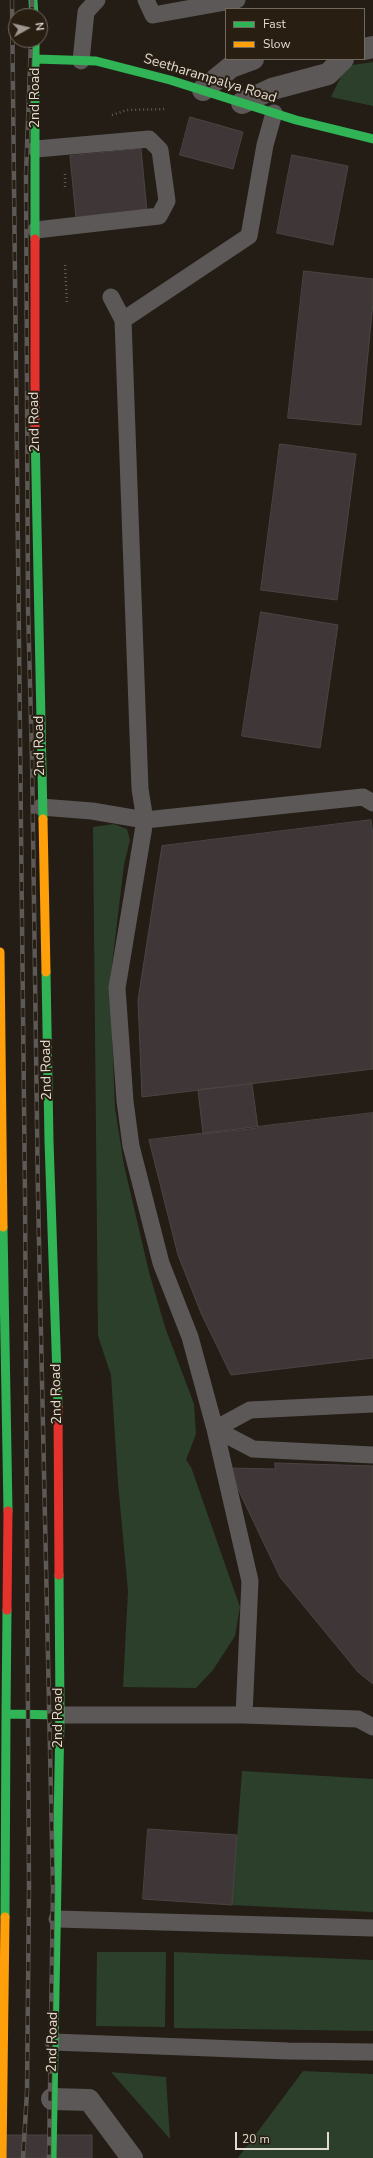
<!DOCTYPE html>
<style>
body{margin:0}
#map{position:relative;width:373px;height:2158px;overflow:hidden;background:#231d16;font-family:"Nunito Sans",sans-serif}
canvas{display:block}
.legend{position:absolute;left:225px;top:8px;width:140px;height:52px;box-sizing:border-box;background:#281e11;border:1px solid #726a5f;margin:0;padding:5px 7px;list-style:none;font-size:12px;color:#e2dbd3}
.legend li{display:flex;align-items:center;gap:8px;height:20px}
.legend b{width:20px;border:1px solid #726a5f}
.north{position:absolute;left:8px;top:8px;width:40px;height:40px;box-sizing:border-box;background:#281e11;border:1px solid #726a5f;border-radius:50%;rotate:82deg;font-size:11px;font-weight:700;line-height:16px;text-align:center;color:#e2dbd3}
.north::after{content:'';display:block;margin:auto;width:14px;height:18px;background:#9f9891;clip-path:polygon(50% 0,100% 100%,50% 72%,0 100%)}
.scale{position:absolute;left:235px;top:2132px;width:94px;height:18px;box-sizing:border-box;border:2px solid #e2dbd3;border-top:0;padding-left:5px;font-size:12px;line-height:14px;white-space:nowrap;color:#e2dbd3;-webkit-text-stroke:3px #281e11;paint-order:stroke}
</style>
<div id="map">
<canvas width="373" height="2158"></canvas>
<ul class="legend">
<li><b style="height:5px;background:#30b455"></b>Fast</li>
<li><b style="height:5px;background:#ff9f0a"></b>Slow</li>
</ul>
<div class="north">N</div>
<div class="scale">20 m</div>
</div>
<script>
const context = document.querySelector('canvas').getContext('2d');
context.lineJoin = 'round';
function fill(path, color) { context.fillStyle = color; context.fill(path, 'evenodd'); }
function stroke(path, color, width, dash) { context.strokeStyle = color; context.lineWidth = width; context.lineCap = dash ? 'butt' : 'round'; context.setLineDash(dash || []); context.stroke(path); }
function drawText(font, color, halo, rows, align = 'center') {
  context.font = font + ' "Nunito Sans",sans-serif'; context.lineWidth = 4; context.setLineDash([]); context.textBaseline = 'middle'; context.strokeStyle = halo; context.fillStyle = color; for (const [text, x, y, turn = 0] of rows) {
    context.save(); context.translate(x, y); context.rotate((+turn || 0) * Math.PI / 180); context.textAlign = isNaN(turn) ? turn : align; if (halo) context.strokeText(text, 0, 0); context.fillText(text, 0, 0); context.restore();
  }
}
const green = new Path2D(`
 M373,62V106L331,97L346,66Z
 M114,824L127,829L130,840L124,865L110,981L115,1108L124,1165L149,1272L165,1327L194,1404L196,1434L186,1460L191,1467L240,1607L235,1636L213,1670L196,1688L123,1687L128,1591L118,1483L111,1375L98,1336L93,827Z
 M242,1771L373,1779V1912L232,1905Z
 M97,1952H166L165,2027L96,2026Z
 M174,1952L373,1960V2031L174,2028Z
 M303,2071L373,2074V2158H238Z
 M111,2072L166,2077L170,2139Z`);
const building = new Path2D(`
 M190,117L243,132L233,169L180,155Z
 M141,149L147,211L76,218L70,156Z
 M292,155L348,166L333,245L277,233Z
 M304,271L373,279V303L361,425L288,418Z
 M280,444L356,454L337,600L261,590Z
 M261,612L338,625L320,748L242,736Z
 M371,820L373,835V1069L142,1097L138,1000L162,846Z
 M252,1084L258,1128L203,1134L198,1090Z
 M373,1113V1358L231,1375L201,1313L178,1255L149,1140Z
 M275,1463L373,1466V1684L358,1672L280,1577L228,1468L275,1469Z
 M148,1829L237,1835L232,1905L143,1899Z
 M0,2135H92V2158H0Z`);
const path = new Path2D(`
 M112,115L127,110L166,109
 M65,187V172
 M65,265L67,304`);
const lane = new Path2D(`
 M146,0L153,15L237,0
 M81,61L86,12L97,0
 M36,230L159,216L167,201L160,150L149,139L36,149
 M111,297L123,320L140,789L145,820L117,988L125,1101L131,1146L161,1263L190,1337L215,1429L250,1581L244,1715
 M123,320L249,236L265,145L274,113
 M41,807L92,811L145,820L363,797L373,803
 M215,1429L253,1449L373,1455
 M215,1429L250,1410L373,1404
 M60,1715H244L358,1719L373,1727
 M57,1919L373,1928
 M53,2042L288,2051L373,2052`);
const street = new Path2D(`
 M364,49L373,47
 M203,90L231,67L253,59
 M242,103L272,89L328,74L343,59
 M52,2099L89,2100L132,2158`);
const fast = new Path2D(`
 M33,0L34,16
 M35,40V239
 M36,59L96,61L170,80L296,120L373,139
 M35,428L43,819
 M46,972L49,1141L58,1406
 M3,1227L8,1511
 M7,1610L6,1714L60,1715L59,1575
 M5,1917L6,1714
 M52,2158L60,1715`);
const slow = new Path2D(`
 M43,819L46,972
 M0,952L3,1227
 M2,2158L5,1917`);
const jam = new Path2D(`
 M35,239V428
 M58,1406L59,1575
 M7,1610L8,1511`);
const rail = new Path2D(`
 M12,0L25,1195L29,1888L27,2092L23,2158
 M32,16V0
 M31,40L26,174L28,608L32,758L38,1195L53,1888L49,2158`);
const streetNames = [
 ["Seetharampalya Road",210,79,17],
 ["2nd Road",36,98,-90],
 ["2nd Road",35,422,-91],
 ["2nd Road",40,746,-91],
 ["2nd Road",47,1070,-91],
 ["2nd Road",57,1394,-91],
 ["2nd Road",59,1718,-90],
 ["2nd Road",53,2042,-89]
];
fill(green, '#2c3f2b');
fill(building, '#3f3737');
stroke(building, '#4a4443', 1);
stroke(path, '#5e5b58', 2.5, [1, 3]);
stroke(lane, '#5c5857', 17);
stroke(street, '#5c5857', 22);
stroke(fast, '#30b455', 9);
stroke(slow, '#ff9f0a', 9);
stroke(jam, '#e5322d', 9);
stroke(rail, '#5d5956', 4.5);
stroke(rail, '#281e11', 3, [9]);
drawText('14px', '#e2dbd3', '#281e11', streetNames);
</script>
